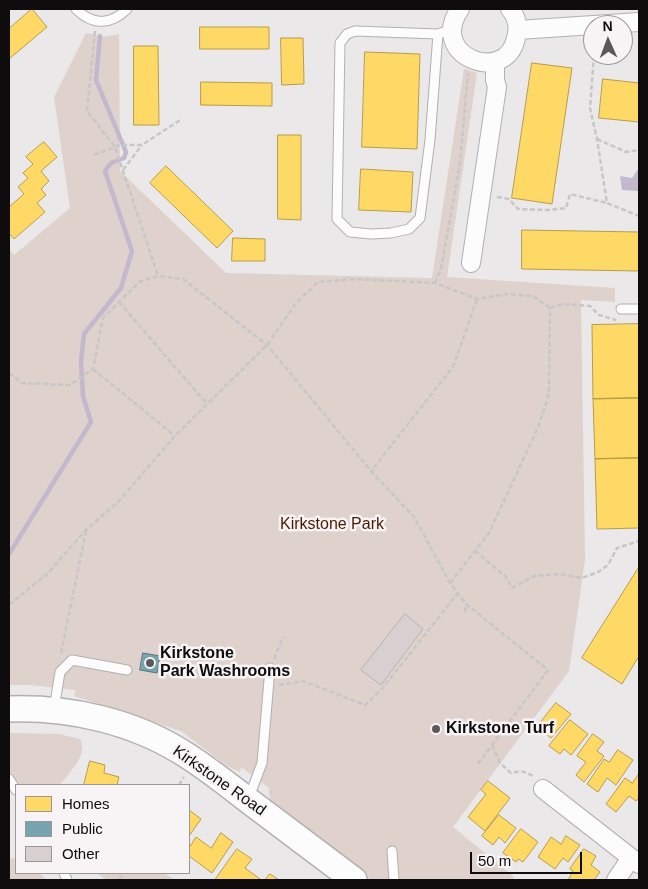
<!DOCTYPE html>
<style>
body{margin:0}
#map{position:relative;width:648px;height:889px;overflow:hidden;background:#eae8e9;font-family:Helvetica,sans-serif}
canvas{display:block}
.frame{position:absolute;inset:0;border:10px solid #0e0c0d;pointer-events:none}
.legend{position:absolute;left:15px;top:784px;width:175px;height:90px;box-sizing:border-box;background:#f8f4f5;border:1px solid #9a9798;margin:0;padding:6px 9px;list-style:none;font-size:15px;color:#0e0c0d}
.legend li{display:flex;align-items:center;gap:10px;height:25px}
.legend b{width:25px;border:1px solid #9a9798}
.north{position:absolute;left:583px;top:15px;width:50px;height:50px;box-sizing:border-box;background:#f8f4f5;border:1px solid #9a9798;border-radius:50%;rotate:358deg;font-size:14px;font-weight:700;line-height:20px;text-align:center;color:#0e0c0d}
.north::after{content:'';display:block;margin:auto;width:18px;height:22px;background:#5b595a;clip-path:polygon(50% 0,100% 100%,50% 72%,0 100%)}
.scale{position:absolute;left:470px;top:852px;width:112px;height:22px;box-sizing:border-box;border:2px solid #0e0c0d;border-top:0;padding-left:6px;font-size:15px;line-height:18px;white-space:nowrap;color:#0e0c0d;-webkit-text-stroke:4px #f8f4f5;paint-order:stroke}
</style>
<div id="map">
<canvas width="648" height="889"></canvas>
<div class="frame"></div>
<ul class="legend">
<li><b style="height:14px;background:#ffd966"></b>Homes</li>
<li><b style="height:14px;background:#76a5af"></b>Public</li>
<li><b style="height:14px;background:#d8d0d0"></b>Other</li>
</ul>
<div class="north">N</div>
<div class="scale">50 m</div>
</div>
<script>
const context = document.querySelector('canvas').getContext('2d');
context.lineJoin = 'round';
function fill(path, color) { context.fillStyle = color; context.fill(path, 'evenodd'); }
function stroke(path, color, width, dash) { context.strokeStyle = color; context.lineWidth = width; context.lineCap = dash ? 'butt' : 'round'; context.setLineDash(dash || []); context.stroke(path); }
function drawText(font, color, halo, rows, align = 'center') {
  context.font = font + ' Helvetica,sans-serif'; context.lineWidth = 5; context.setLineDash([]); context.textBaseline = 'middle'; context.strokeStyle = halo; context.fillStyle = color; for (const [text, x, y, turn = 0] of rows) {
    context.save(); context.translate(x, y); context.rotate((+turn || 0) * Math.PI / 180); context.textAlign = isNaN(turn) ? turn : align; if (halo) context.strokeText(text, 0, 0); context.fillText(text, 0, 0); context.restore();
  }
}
const green = new Path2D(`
 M86,33L104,37L119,34L120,171L226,273L432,278L464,69L477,73L447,277L615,288V302L581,300L585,560L569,671L453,827L514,877L512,880H371L279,811C272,804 268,798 269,788L241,767L240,772L227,766L181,731L74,696L76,690L30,685H9V249L14,255L70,208L54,97Z
 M9,733L59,734L80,739C89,755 69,772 60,785H16L9,782Z
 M14,858L16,859V873H40L46,880H9V859Z
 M96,873H164L175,880H107Z`);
const water = new Path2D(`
 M639,168V191L622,190L620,176L632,178Z`);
const homes = new Path2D(`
 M32,9L47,27L9,59V29Z
 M200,27H269V49H200Z
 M281,38H303L304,84L282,85Z
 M134,46H158L159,125H134Z
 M365,52L420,54L417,149L362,147Z
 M532,63L572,68L552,204L512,198Z
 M603,79L639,83V122L599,118Z
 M201,82L272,83V106L201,105Z
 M278,135H301V220L278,219Z
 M44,142L57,157L41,171L49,181L41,189L46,195L37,203L45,212L14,239L9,233V207L24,194L18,187L28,178L23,173L33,164L26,157Z
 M166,166L233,231L217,248L150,183Z
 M361,169L413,172L411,212L359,210Z
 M522,230L639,232V271L522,269Z
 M233,238L265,239V261H232Z
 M639,324V398L593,399L592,325Z
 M639,398V458L595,459L593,399Z
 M639,458V528L597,529L595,459Z
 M639,567V656L622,684L582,658Z
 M556,703L571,714L551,738L537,727Z
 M570,720L588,734L571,755L564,749L560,754L549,746Z
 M593,734L604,742L597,751L604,756L584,782L576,775L586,762L577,756Z
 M618,750L633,760L616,785L607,778L598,792L587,784L604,759L609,762Z
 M90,761L105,765L104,773L119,777L117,785H84Z
 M639,774V797L636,801L629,796L616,812L606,804L625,778L632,783Z
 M488,781L510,798L485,831L468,817L486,794L481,790Z
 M189,810L201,819L189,836Z
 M499,815L516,828L505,843L499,837L493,845L482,836Z
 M521,829L538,842L523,862L518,859L516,862L503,853Z
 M221,833L233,842L212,873L189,856V848L196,837L211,848Z
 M566,836L580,845L568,862L563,858L555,869L538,857L551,837L561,844Z
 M237,849L252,859L245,868L260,879V880H215Z
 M584,849L596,856L591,865L600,872L594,880H568L573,871L570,869Z
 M270,874L279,880H265Z`);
const public = new Path2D(`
 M143,653L160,656L157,673L140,670Z`);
const stream = new Path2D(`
 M9,554L91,422L83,396L81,362L84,334L121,288L132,251L105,171L111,163L124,158L126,152L96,80L100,36`);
const building = new Path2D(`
 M405,614L423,629L381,685L361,670Z`);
const path = new Path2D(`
 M95,31L87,111L115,147L158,276
 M594,55L590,108L597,139L607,203L639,216
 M597,139L626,152L639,150
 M94,155L120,145H142L180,120
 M123,170L142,145
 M497,197L509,199L518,209L548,210L566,208L570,194L607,203
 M435,283L441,269L460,163L468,73
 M119,302L207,404
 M550,308L563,304L590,306L599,315L616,320
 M93,369L175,436
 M9,373L22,383L70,385L93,369L103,318L139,282L158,276L183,279L267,345L371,471L414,517L450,583L466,604L548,670L477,765
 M374,470L371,471L453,367L477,299
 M475,551L505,576L512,588L534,576L560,574L582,578L598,572L608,565L617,548L639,541
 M450,583L489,533L539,425L549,394L550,308
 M9,605L48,573L86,530L118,502L175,436L267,345L296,303L318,282L354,279L435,283L477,299L507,294L533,296L550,308
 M465,612L466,604
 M61,653L86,531
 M274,659L283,637
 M279,685L303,681L365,705L381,690L458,593
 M492,745L500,763L511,773L521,771L534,776
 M179,785L184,777
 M119,880L122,873`);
const lane = new Path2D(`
 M76,9C93,26 111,25 127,9
 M438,34L430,140L420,218L409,229L391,233L371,234L350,232L337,219L340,43L347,34L355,31L438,34L452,29
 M621,309H639
 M54,709L60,672L72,660L127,670
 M9,779L16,790
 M245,798L253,787L262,763L270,668
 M392,851L394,880
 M64,873L67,880`);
const street = new Path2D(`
 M460,9C427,56 506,86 516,38C519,28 517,17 510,9
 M518,30L639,22
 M471,263L497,87L495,80V62
 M543,789L639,864
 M616,880L631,858`);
const secondary = new Path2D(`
 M9,709C69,707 132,721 183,753C209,769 233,789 257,807C289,831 322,856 354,880`);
const markers = [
 [150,663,5,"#5b595a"],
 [436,729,5,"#5b595a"]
];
const parkNames = [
 ["Kirkstone Park",332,525]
];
const poiNames = [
 ["Kirkstone",160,654],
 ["Park Washrooms",160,672],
 ["Kirkstone Turf",446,729]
];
const streetNames = [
 ["Kirkstone Road",219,781,35]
];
fill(green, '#dfd1cc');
fill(water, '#c4b8ce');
fill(homes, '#ffd966');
stroke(homes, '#b79c4b', 1);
fill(public, '#76a5af');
stroke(public, '#57777e', 1);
stroke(stream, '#c4b8ce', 4.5);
fill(building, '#d8d0d0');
stroke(building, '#b6b4b5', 1);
stroke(lane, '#b2b0b1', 11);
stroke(street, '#b2b0b1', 20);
stroke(secondary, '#b2b0b1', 28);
stroke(path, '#c8c7c7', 2.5, [5, 2.5]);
stroke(lane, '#fcfcfc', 9);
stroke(street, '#fcfcfc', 18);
stroke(secondary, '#fcfcfc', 25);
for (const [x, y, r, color] of markers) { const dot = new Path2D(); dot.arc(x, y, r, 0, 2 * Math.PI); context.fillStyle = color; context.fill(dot); stroke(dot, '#f8f4f5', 2); }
drawText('16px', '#481b00', '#f8f4f5', parkNames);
drawText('bold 16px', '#0e0c0d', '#f8f4f5', poiNames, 'left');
drawText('16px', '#0e0c0d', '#f8f4f5', streetNames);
</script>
